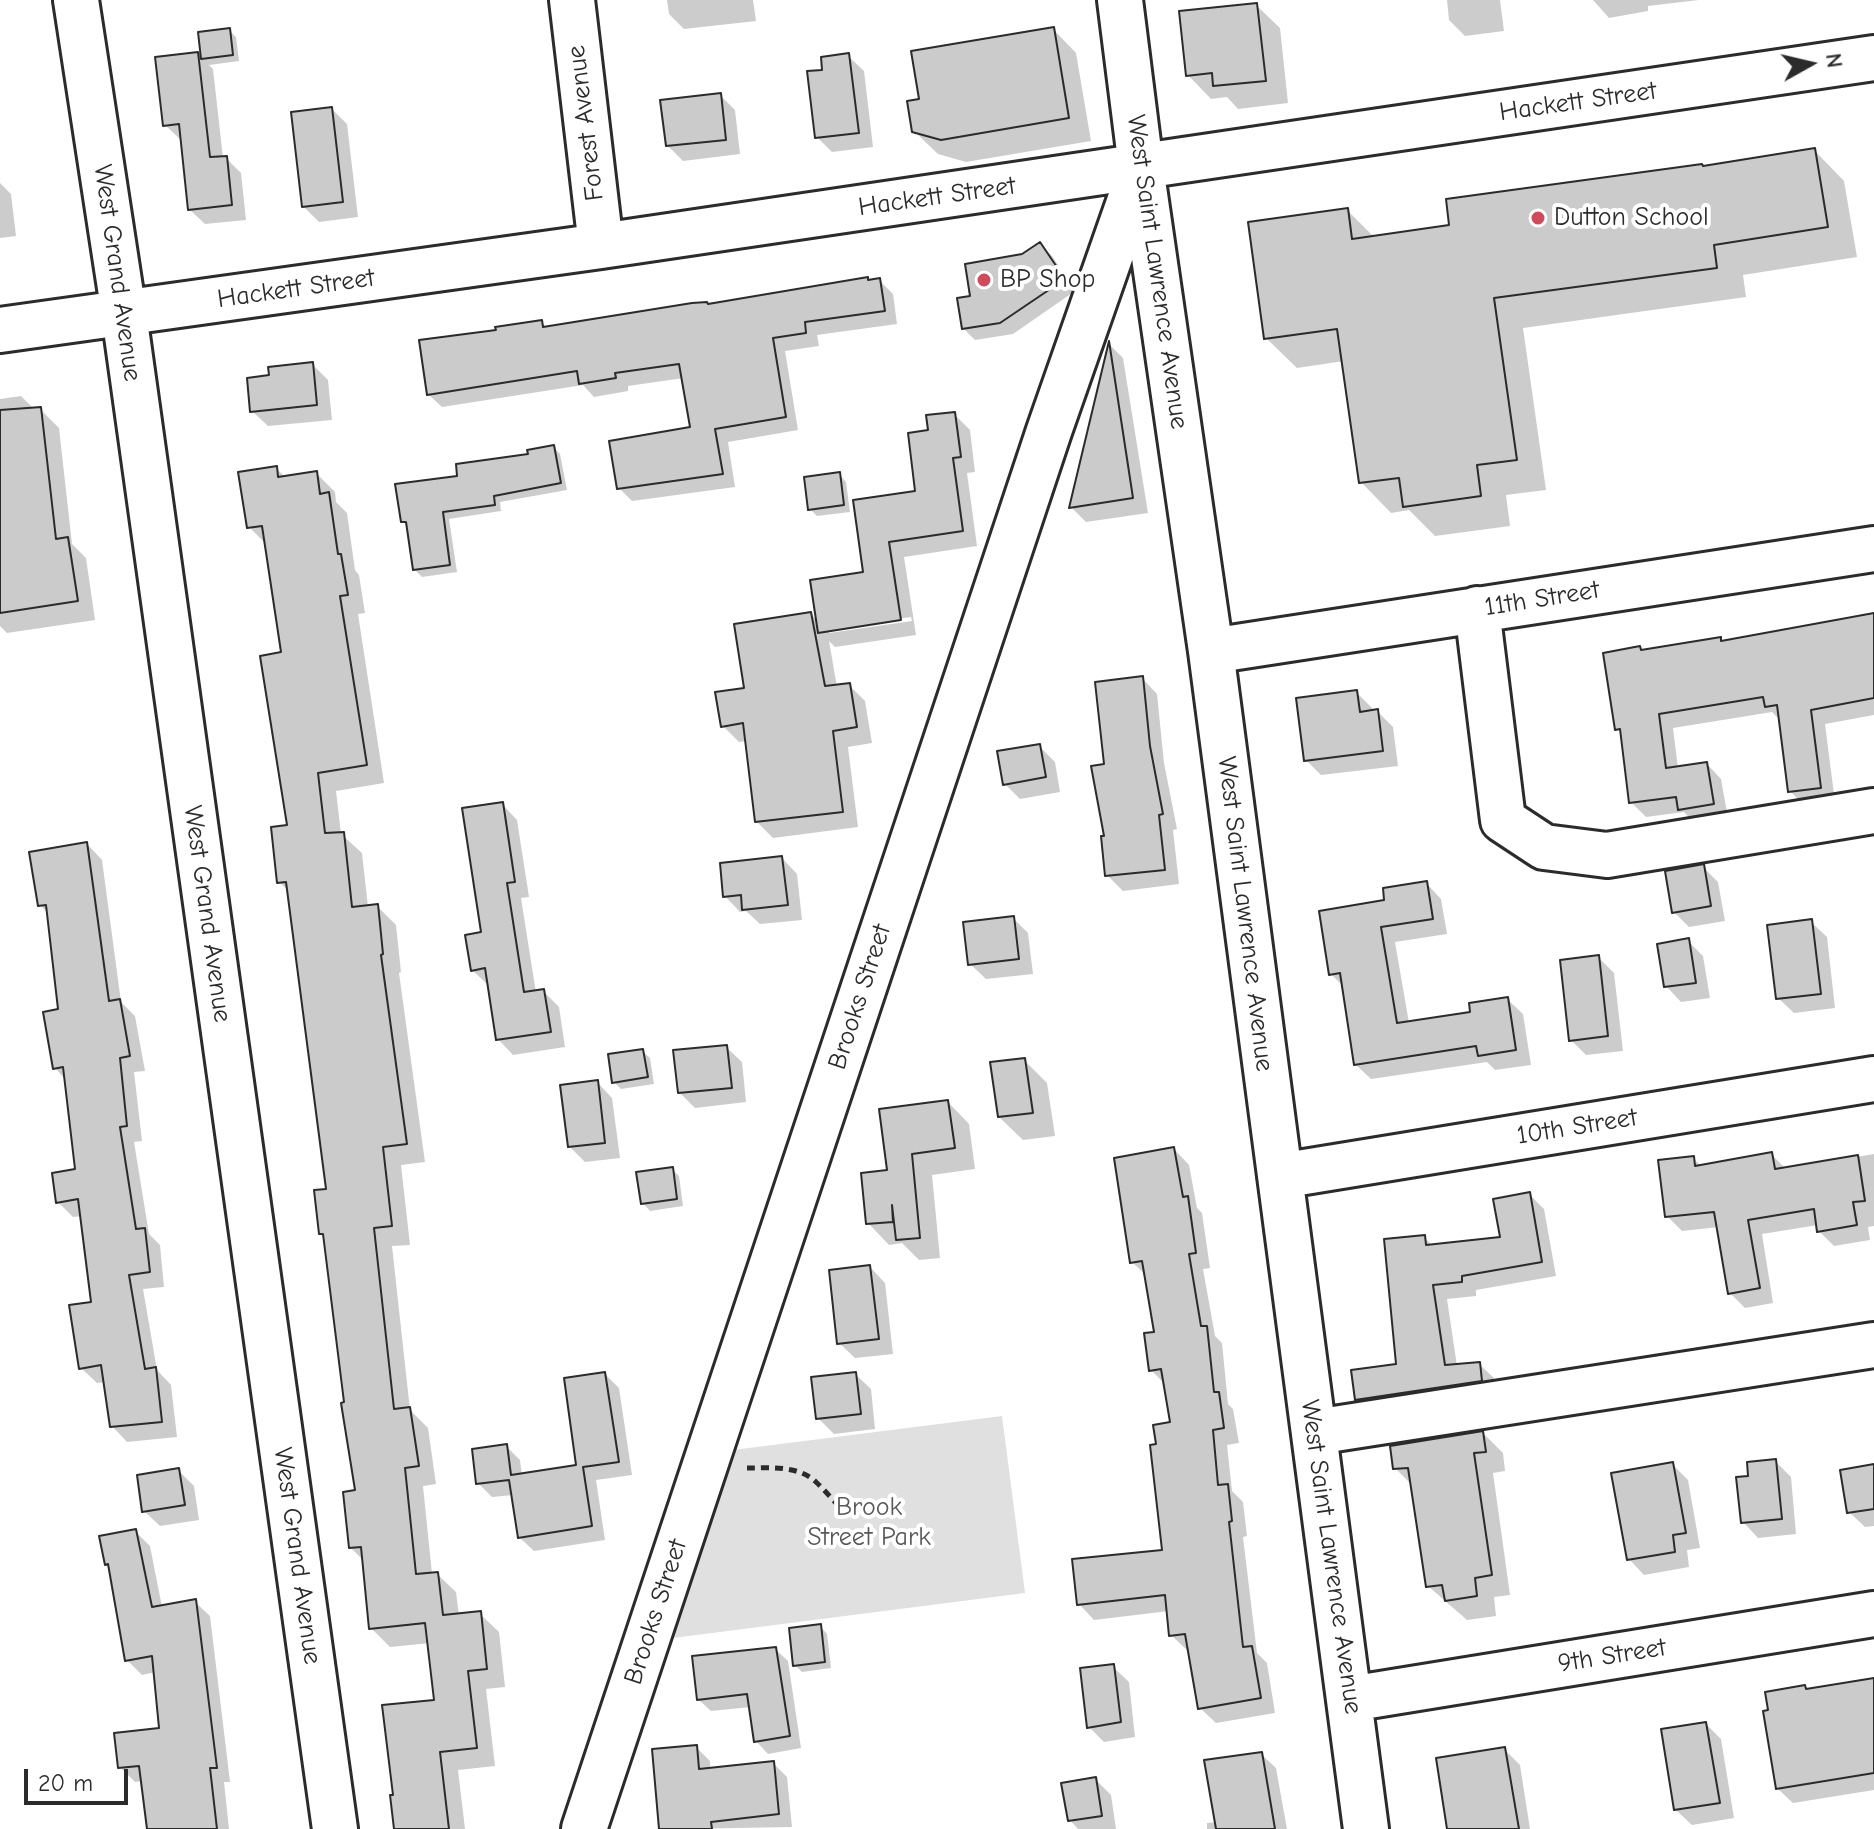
<!DOCTYPE html>
<style>
body{margin:0}
#map{position:relative;width:1874px;height:1829px;overflow:hidden;background:#fff;font-family:"Comic Neue",sans-serif}
canvas{display:block}
.north{position:absolute;left:1770px;top:24px;width:80px;height:80px;-webkit-text-stroke:6px #fff;paint-order:stroke;rotate:82deg;font-size:22px;font-weight:700;line-height:32px;text-align:center;color:#2b2b2b}
.north::after{content:'';display:block;margin:auto;width:28px;height:36px;background:#2b2b2b;clip-path:polygon(50% 0,100% 100%,50% 72%,0 100%)}
.scale{position:absolute;left:24px;top:1769px;width:104px;height:36px;box-sizing:border-box;border:4px solid #2b2b2b;border-top:0;padding-left:10px;font-size:24px;line-height:28px;white-space:nowrap;color:#2b2b2b;-webkit-text-stroke:6px #fff;paint-order:stroke}
</style>
<div id="map">
<canvas width="1874" height="1829"></canvas>
<div class="north">N</div>
<div class="scale">20 m</div>
</div>
<script>
const context = document.querySelector('canvas').getContext('2d');
context.lineJoin = 'round';
function fill(path, color) { context.fillStyle = color; context.fill(path, 'evenodd'); }
function stroke(path, color, width, dash) { context.strokeStyle = color; context.lineWidth = width; context.lineCap = dash ? 'butt' : 'round'; context.setLineDash(dash || []); context.stroke(path); }
function drawText(font, color, halo, rows, align = 'center') {
  context.font = font + ' "Comic Neue",sans-serif'; context.lineWidth = 8; context.setLineDash([]); context.textBaseline = 'middle'; context.strokeStyle = halo; context.fillStyle = color; for (const [text, x, y, turn = 0] of rows) {
    context.save(); context.translate(x, y); context.rotate((+turn || 0) * Math.PI / 180); context.textAlign = isNaN(turn) ? turn : align; if (halo) context.strokeText(text, 0, 0); context.fillText(text, 0, 0); context.restore();
  }
}
const green = new Path2D(`
 M1002,1416L1025,1593L673,1638L733,1450Z`);
const shadow = new Path2D(`
 M667,0H753L756,21L684,29L669,14Z
 M1447,0H1500L1504,31L1465,36L1449,20Z
 M1593,0H1699L1648,6V11L1609,18Z
 M1256,5L1280,28L1288,103L1238,109L1227,97L1211,99L1188,75Z
 M1053,29L1076,53L1091,141L966,162L938,154L914,131L922,100Z
 M229,30L236,37L239,61L209,65L213,69L223,158H226L241,173L246,220L205,224L189,209L181,140L165,125L197,54L203,60L200,34Z
 M848,56L864,71L873,147L832,152L817,137L824,72Z
 M720,95L735,110L740,154L683,161L667,145Z
 M332,109L347,124L358,217L319,222L304,207Z
 M1814,150L1844,181L1857,257L1743,275L1746,297L1523,328L1546,490L1506,495L1510,526L1435,536L1409,510L1391,513L1361,482L1344,361L1297,368L1266,338L1347,210L1375,238L1452,227L1704,168Z
 M0,183L11,194L16,236L0,238Z
 M1040,244L1052,256L1075,291L1013,334L975,340L963,328L972,298Z
 M879,280L893,294L897,324L817,335L819,346L785,351L798,430L728,442L735,487L632,501L619,488L692,429L684,378L628,386V391L594,397L583,385L442,407L428,394L498,332L541,322L548,329Z
 M1110,345L1123,358L1148,513L1086,522L1071,507Z
 M312,364L328,380L332,420L268,426L252,411L271,377Z
 M21,396L34,409H40L59,428L72,544L86,558L95,620L7,633L0,626V399Z
 M954,414L970,430L975,472L967,473L977,546L904,557L916,635L835,647L829,641L837,687L849,685L865,701L872,743L848,747L858,827L773,838L757,822L747,741L739,742L723,726L747,689L811,614L818,622L865,574L917,493L930,432ZM911,617L912,621L829,633V629Z
 M553,447L560,454L567,490L500,502L501,511L449,519L457,572L422,577L414,569L409,527L402,521L460,477Z
 M276,468L286,478L316,473L335,492L336,502L347,513L355,570L359,575L365,613L358,614L384,783L336,791L341,834L362,853L368,907L377,906L396,925L401,972L399,973L425,1162L401,1165L410,1245L392,1246L410,1410L428,1428L436,1484L423,1486L432,1574H437L456,1592L459,1616L480,1614L499,1632L505,1687L486,1689L495,1766L458,1770L465,1829H396L437,1701L430,1643L390,1647L371,1628L364,1561L351,1548L357,1492L325,1238L321,1233L328,1191L290,892L279,882L289,827L284,654L267,545L249,527Z
 M839,474L846,482L850,512L817,516L810,509Z
 M1874,615V715L1825,724L1835,802L1805,806L1790,791L1781,721L1772,712L1673,728L1678,768L1707,764L1721,779L1728,818L1695,823L1684,812L1646,817L1631,802L1623,734L1617,729L1642,652L1720,639L1724,643Z
 M1142,678L1157,694L1164,763L1177,829L1173,830L1179,884L1123,891L1107,875L1106,765Z
 M1356,692L1372,708V712L1377,711L1393,727L1398,766L1321,775L1306,760Z
 M1039,746L1055,762L1060,792L1020,799L1005,784Z
 M502,804L517,820L529,897L521,898L536,993L543,991L559,1007L565,1047L513,1055L498,1039L488,985L472,970L483,934Z
 M87,844L102,860L121,1002L135,1016L145,1071L134,1072L142,1141L134,1142L149,1234L160,1245L164,1287L143,1289L157,1370L171,1385L177,1437L127,1442L112,1426L106,1382L97,1383L81,1368L93,1303L83,1216L73,1217L58,1202L77,1171L66,1080L55,1068L60,1011L49,914L40,905Z
 M782,858L797,874L802,920L760,924L746,911L740,912L725,896Z
 M1703,867L1718,882L1725,921L1689,927L1674,912Z
 M1426,883L1441,899L1447,934L1395,942L1409,1023L1473,1013L1507,999L1523,1014L1531,1065L1495,1070L1487,1062L1371,1079L1355,1064L1344,987L1331,974L1387,902Z
 M1013,918L1028,933L1033,974L986,979L970,964Z
 M1811,922L1827,937L1835,1008L1794,1013L1778,998Z
 M1688,941L1703,956L1710,998L1681,1002L1666,986Z
 M1598,957L1614,973L1623,1051L1586,1055L1571,1040Z
 M726,1047L742,1062L746,1102L695,1108L680,1093Z
 M642,1051L650,1058L654,1084L621,1089L614,1082Z
 M1024,1060L1047,1083L1055,1136L1023,1140L999,1117Z
 M597,1082L612,1098L620,1158L585,1162L570,1147Z
 M948,1102L969,1124L975,1169L932,1175L940,1258L919,1260L902,1243L889,1245L868,1223L889,1172Z
 M1174,1149L1189,1165L1197,1208L1202,1213L1210,1268L1203,1269L1215,1336L1222,1343L1228,1404L1233,1409L1239,1443L1227,1445L1232,1491L1243,1502L1247,1536L1243,1537L1257,1653L1267,1663L1275,1713L1216,1723L1200,1708L1190,1650H1187L1171,1635L1169,1611L1094,1620L1079,1604L1164,1552L1159,1445L1173,1424L1166,1385L1151,1370L1156,1334L1147,1276L1132,1262Z
 M1771,1154L1786,1169L1874,1154V1226L1868,1227L1870,1240L1834,1246L1819,1231L1818,1225L1762,1234L1773,1303L1745,1308L1730,1293L1719,1227L1682,1231L1667,1216L1693,1158L1701,1166Z
 M672,1169L679,1176L683,1206L650,1211L643,1203Z
 M1529,1194L1544,1209L1556,1276L1476,1290V1296L1447,1299L1457,1366L1479,1364L1494,1378L1495,1395L1372,1414L1357,1400L1398,1366L1424,1237L1433,1246L1502,1239Z
 M870,1267L885,1283L893,1354L855,1358L839,1343Z
 M605,1374L619,1388L632,1475L596,1480L605,1540L534,1551L519,1537L513,1495L492,1497L478,1483L506,1446L520,1460L522,1476L578,1467Z
 M855,1374L871,1389L875,1429L834,1434L818,1418Z
 M1483,1433L1503,1453L1505,1471L1493,1473L1510,1595L1494,1597L1496,1616L1467,1620L1428,1586L1413,1486L1395,1468Z
 M1775,1461L1791,1477L1796,1534L1758,1538L1743,1522L1750,1478Z
 M1673,1465L1688,1480L1700,1548L1687,1550L1689,1567L1644,1575L1629,1559Z
 M1874,1466V1526L1865,1527L1849,1512Z
 M179,1471L194,1486L199,1520L160,1526L144,1511Z
 M135,1531L150,1546L162,1607L195,1602L210,1616L230,1782H224L229,1829H149L143,1781L135,1782L120,1767L161,1730L156,1672L142,1675L127,1660L111,1568L106,1564Z
 M820,1626L827,1634L831,1668L802,1672L795,1665Z
 M775,1649L788,1661L801,1748L768,1754L756,1741L751,1707L711,1711L698,1699Z
 M1113,1667L1129,1682L1135,1737L1104,1742L1089,1727Z
 M1874,1680V1790L1793,1803L1777,1788L1805,1687L1808,1691Z
 M1706,1724L1721,1739L1734,1818L1692,1825L1676,1810Z
 M696,1747L710,1761V1770L773,1763L787,1777L792,1827L682,1829Z
 M1504,1749L1520,1765L1530,1829H1451Z
 M1261,1754L1276,1768L1287,1829H1207V1823L1217,1822Z
 M1095,1779L1111,1795L1116,1829H1078L1070,1820Z`);
const building = new Path2D(`
 M1257,3L1266,81L1213,86L1212,73L1186,76L1179,11Z
 M1054,27L1069,118L941,140L912,132L907,101L919,99L911,51Z
 M230,28L233,55L201,59L198,32Z
 M198,52L210,157L227,156L232,205L188,210L179,124L163,126L155,57Z
 M849,53L859,133L815,138L807,71L822,70L821,57Z
 M721,93L726,140L666,146L660,100Z
 M332,107L343,202L302,207L291,112Z
 M1815,148L1828,227L1714,245L1717,268L1494,298L1517,460L1477,465L1481,496L1403,507L1399,478L1359,483L1337,329L1264,339L1248,222L1348,208L1352,239L1449,225L1446,199L1702,164L1703,166Z
 M1040,242L1065,279L1000,323L962,329L957,298L970,296L965,264L1022,254Z
 M868,277V280L880,278L885,311L805,322L806,333L773,338L786,417L715,429L723,474L617,489L609,441L690,427L679,364L615,373L616,378L579,384L577,371L427,395L419,340L496,330L495,327L542,320L543,327L692,303L707,302L708,304Z
 M1109,341L1133,498L1069,508Z
 M313,362L317,405L250,412L247,378L269,375L268,367Z
 M41,407L56,539L68,537L78,601L0,613V410Z
 M955,412L961,457L953,458L963,531L889,542L901,620L818,633L810,580L863,572L853,500L915,491L908,433L928,430L926,415Z
 M554,445L561,483L494,496L495,505L443,512L450,565L413,570L406,522H401L395,484L457,476L456,464L528,454L527,450Z
 M277,466L278,477L317,471L320,494L329,492L338,554H341L348,595L340,596L367,765L318,773L325,833L344,832L352,907L378,904L383,954L381,955L407,1144L383,1147L392,1226L374,1228L394,1409L410,1407L419,1466L405,1468L416,1574L438,1572L443,1615L481,1611L487,1669L468,1671L477,1748L440,1752L449,1829H394L390,1795H393L382,1705L434,1700L425,1623L369,1629L361,1547L349,1548L343,1492L355,1490L341,1403L344,1402L323,1234H319L314,1190L326,1189L286,882L277,883L271,827L287,825L260,656L281,652L262,526L247,528L238,472Z
 M840,472L844,505L808,510L804,477Z
 M811,612L825,686L850,683L857,727L833,731L843,812L755,822L743,723L721,727L715,692L744,688L734,624Z
 M1874,613V698L1811,710L1821,788L1788,792L1777,705L1765,707L1763,697L1659,714L1666,768L1707,762L1714,804L1678,810L1676,797L1629,803L1620,729L1615,730L1603,653L1640,646L1641,650L1721,637V641Z
 M1143,676L1150,746L1163,814L1159,815L1165,870L1105,876L1101,836H1104L1091,766L1104,764L1095,682Z
 M1357,690L1360,712L1378,709L1383,751L1304,761L1296,698Z
 M1040,744L1046,777L1003,785L997,751Z
 M503,802L515,882L507,883L524,992L544,989L551,1032L496,1040L485,968L471,971L465,935L481,932L462,808Z
 M87,842L109,1001L120,999L130,1056L120,1058L127,1126L120,1127L136,1229L145,1228L150,1272L129,1275L145,1369L156,1367L162,1422L110,1427L101,1365L79,1369L69,1305L91,1302L78,1199L56,1203L52,1173L75,1169L63,1067L53,1069L43,1012L58,1009L46,905L38,906L29,852Z
 M782,856L788,905L742,910L741,895L723,897L720,863Z
 M1704,864L1711,906L1672,913L1665,871Z
 M1427,881L1433,919L1381,927L1397,1023L1470,1012L1469,1003L1508,997L1516,1050L1478,1056L1476,1046L1354,1065L1340,973L1329,975L1319,911L1384,900L1383,888Z
 M1014,916L1019,959L968,965L963,922Z
 M1812,919L1821,994L1776,999L1767,925Z
 M1689,938L1696,983L1664,987L1657,944Z
 M1599,955L1608,1036L1569,1041L1560,960Z
 M727,1045L732,1088L678,1093L673,1050Z
 M643,1049L648,1077L612,1083L608,1054Z
 M1025,1058L1033,1113L998,1117L990,1062Z
 M598,1080L605,1143L568,1147L560,1085Z
 M948,1100L955,1148L912,1154L920,1238L896,1240L892,1205L893,1222L866,1224L861,1173L887,1170L879,1109Z
 M1174,1147L1183,1197L1188,1196L1196,1253L1189,1254L1201,1326H1207L1214,1392H1219L1224,1428L1213,1430L1218,1485L1228,1484L1232,1521L1229,1522L1243,1647L1252,1646L1261,1698L1198,1709L1185,1634L1169,1636L1165,1595L1077,1605L1072,1559L1162,1550L1150,1445L1156,1444L1153,1425L1170,1422L1161,1369L1149,1371L1144,1333L1154,1332L1142,1261L1130,1263L1114,1158Z
 M1772,1152L1775,1169L1858,1155L1865,1201L1853,1202L1857,1225L1817,1232L1814,1209L1748,1220L1760,1288L1728,1294L1714,1212L1665,1217L1658,1160L1694,1156L1695,1166Z
 M673,1167L677,1199L641,1204L636,1172Z
 M1530,1192L1542,1262L1462,1276V1282L1433,1285L1445,1365L1480,1362L1482,1381L1355,1400L1351,1370L1396,1364L1384,1239L1425,1235L1426,1245L1500,1237L1493,1199Z
 M870,1265L879,1339L837,1344L829,1270Z
 M605,1372L619,1462L583,1467L592,1526L518,1538L509,1480L476,1484L472,1449L507,1444L511,1475L576,1465L564,1378Z
 M856,1372L861,1414L816,1419L811,1377Z
 M1483,1431L1486,1452L1474,1453L1492,1575L1475,1578L1477,1596L1445,1601L1442,1585L1426,1587L1408,1468L1393,1469L1390,1446Z
 M1776,1459L1782,1519L1741,1523L1736,1477L1748,1476L1747,1462Z
 M1673,1462L1686,1533L1673,1535L1675,1552L1627,1560L1611,1473Z
 M1874,1464V1509L1847,1513L1840,1470Z
 M179,1468L185,1505L142,1512L137,1475Z
 M136,1529L152,1607L196,1599L217,1768H210L217,1829H147L139,1766L118,1768L114,1733L159,1728L152,1656L125,1661L108,1564L105,1565L99,1536Z
 M821,1624L825,1662L793,1666L789,1628Z
 M776,1647L790,1736L754,1742L747,1694L697,1700L692,1656Z
 M1114,1664L1121,1722L1087,1728L1080,1668Z
 M1874,1678V1773L1776,1789L1763,1711L1768,1710L1765,1692L1805,1685L1806,1689Z
 M1706,1722L1720,1803L1674,1810L1661,1729Z
 M697,1745L699,1769L774,1761L779,1814L711,1822L712,1829H659L652,1749Z
 M1505,1747L1519,1829H1447L1436,1758Z
 M1262,1752L1275,1829H1216L1204,1760Z
 M1096,1777L1102,1816L1068,1821L1061,1783Z`);
const path = new Path2D(`
 M747,1468C770,1468 798,1465 816,1482C825,1490 833,1501 843,1510`);
const minor = new Path2D(`
 M76,0L124,314L335,1829
 M572,0L601,246
 M1120,0L1141,167L1211,651L1366,1829
 M0,330L601,246L1874,58
 M1477,609L1503,820L1544,847L1607,855L1874,811
 M1211,651L1874,549
 M1280,1176L1874,1079
 M1315,1432L1874,1345
 M1350,1699L1874,1614
 M584,1829L1049,431L1139,174`);
const markers = [
 [1538,218,8,"#d1495b"],
 [984,280,8,"#d1495b"]
];
const streetNames = [
 ["Hackett Street",1578,102,-8],
 ["Forest Avenue",586,123,-97],
 ["Hackett Street",937,197,-8],
 ["West Saint Lawrence Avenue",1157,272,82],
 ["West Grand Avenue",117,273,82],
 ["Hackett Street",296,289,-8],
 ["11th Street",1542,599,-9],
 ["West Grand Avenue",207,914,82],
 ["West Saint Lawrence Avenue",1245,914,83],
 ["Brooks Street",860,997,-72],
 ["10th Street",1577,1127,-9],
 ["West Grand Avenue",297,1556,82],
 ["West Saint Lawrence Avenue",1331,1557,82],
 ["Brooks Street",656,1612,-72],
 ["9th Street",1612,1656,-9]
];
const poiNames = [
 ["Dutton School",1554,218],
 ["BP Shop",1000,280]
];
const parkNames = [
 ["Brook",869,1508],
 ["Street Park",869,1538]
];
fill(green, '#e0e0e0');
fill(shadow, '#0003');
fill(building, '#cbcbcb');
stroke(building, '#2b2b2b', 2);
stroke(minor, '#2b2b2b', 50);
stroke(path, '#2b2b2b', 5, [8, 6]);
stroke(minor, '#fff', 44);
for (const [x, y, r, color] of markers) { const dot = new Path2D(); dot.arc(x, y, r, 0, 2 * Math.PI); context.fillStyle = color; context.fill(dot); stroke(dot, '#fff', 3); }
drawText('26px', '#2b2b2b', '#fff', streetNames);
drawText('26px', '#2b2b2b', '#fff', poiNames, 'left');
drawText('26px', '#585858', '#fff', parkNames);
</script>
